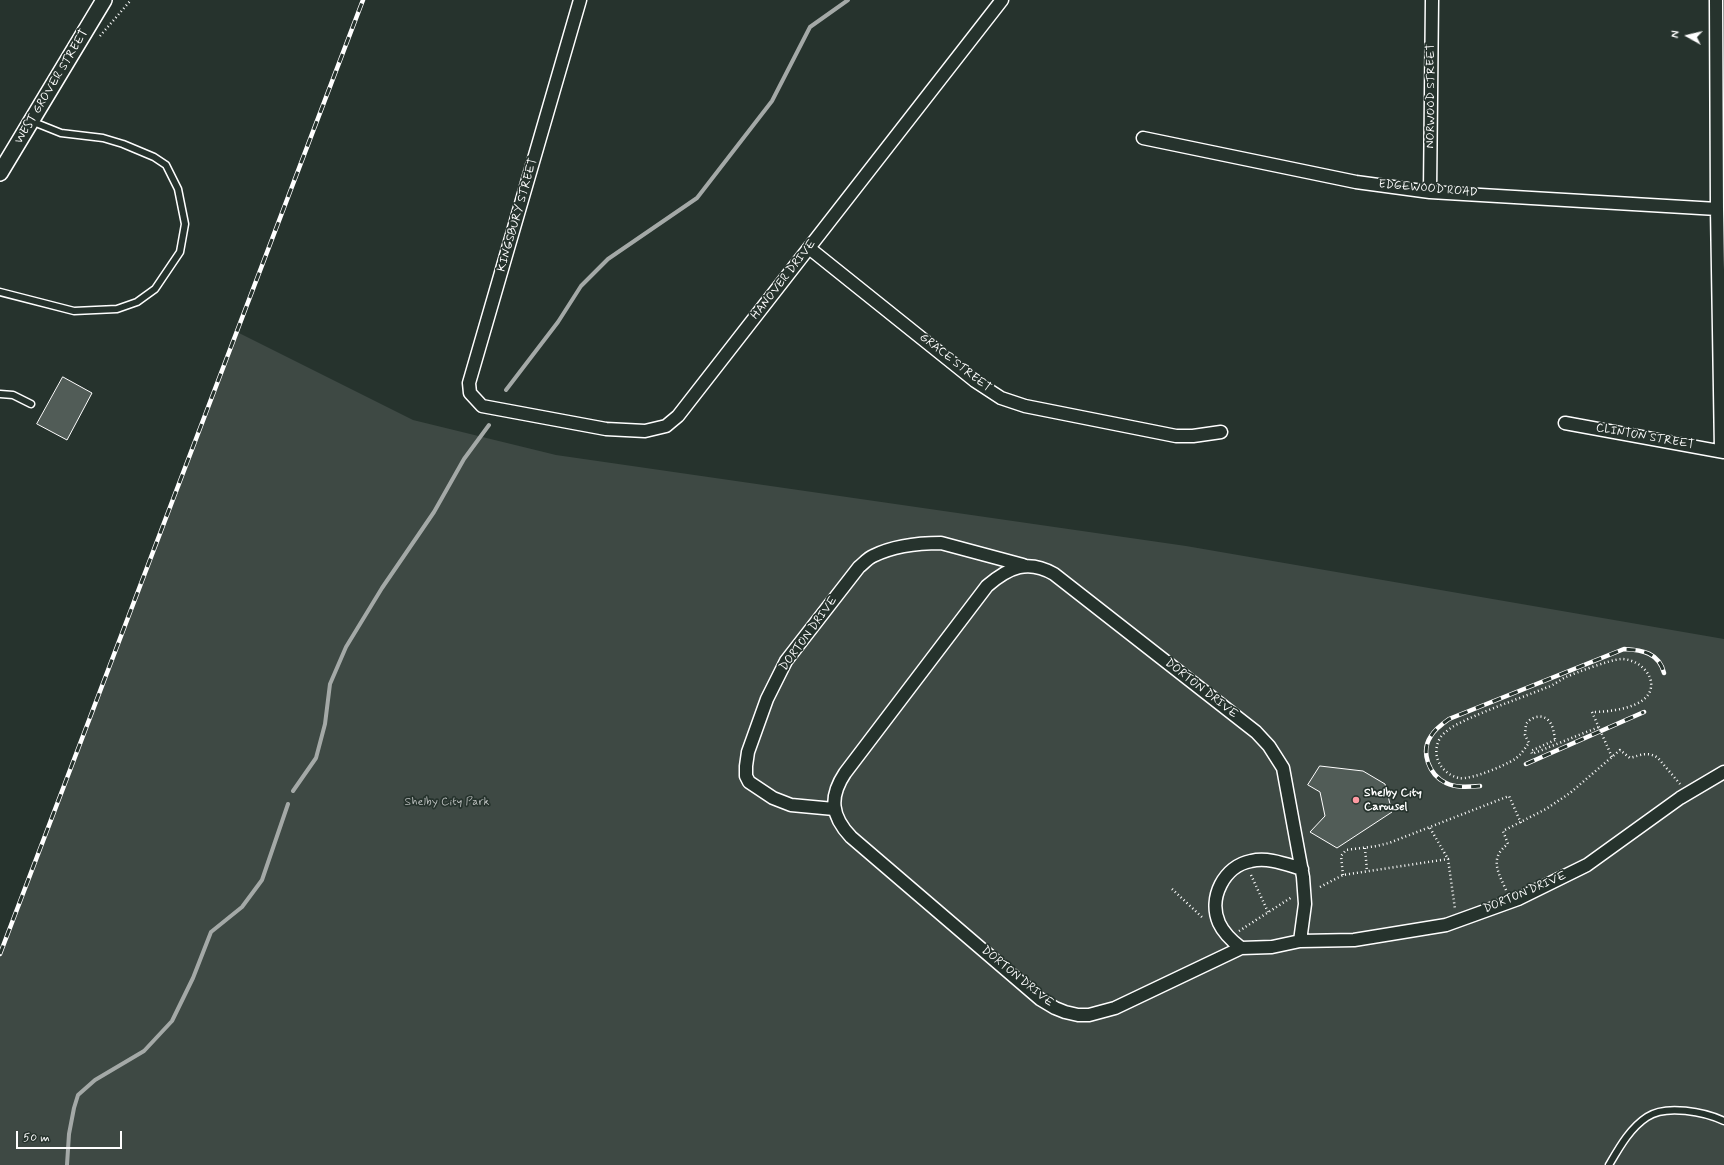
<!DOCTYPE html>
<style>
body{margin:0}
#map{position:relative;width:1724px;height:1165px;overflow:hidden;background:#26332d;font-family:Mynerve,sans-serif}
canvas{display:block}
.north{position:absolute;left:1668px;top:16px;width:40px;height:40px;-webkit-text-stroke:3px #26332d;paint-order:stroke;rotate:278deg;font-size:11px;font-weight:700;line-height:16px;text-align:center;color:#fff}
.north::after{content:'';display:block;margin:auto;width:14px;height:18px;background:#fff;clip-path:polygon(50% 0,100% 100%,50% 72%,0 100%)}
.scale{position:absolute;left:16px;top:1131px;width:106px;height:18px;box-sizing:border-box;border:2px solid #fff;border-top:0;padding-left:5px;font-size:12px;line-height:14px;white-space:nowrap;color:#fff;-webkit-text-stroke:3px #26332d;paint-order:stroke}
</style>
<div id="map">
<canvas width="1724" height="1165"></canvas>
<div class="north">N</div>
<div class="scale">50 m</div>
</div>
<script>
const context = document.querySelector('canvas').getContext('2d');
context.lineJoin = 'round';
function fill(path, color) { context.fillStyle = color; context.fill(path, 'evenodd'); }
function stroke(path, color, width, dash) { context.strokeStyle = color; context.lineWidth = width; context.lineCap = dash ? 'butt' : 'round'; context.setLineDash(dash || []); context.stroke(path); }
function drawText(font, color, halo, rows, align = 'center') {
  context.font = font + ' Mynerve,sans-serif'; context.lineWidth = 3.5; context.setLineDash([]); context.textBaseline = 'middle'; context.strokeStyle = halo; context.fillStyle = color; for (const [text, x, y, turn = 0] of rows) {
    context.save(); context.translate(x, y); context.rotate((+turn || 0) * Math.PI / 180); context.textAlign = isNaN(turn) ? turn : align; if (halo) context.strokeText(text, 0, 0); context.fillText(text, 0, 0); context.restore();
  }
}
const green = new Path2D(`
 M237,332L413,420L556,455L1186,546L1724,639V1165H0V954Z`);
const stream = new Path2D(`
 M506,390L558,322L581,286L608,259L697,198L772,101L810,27L848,0
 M293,791L316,758L325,724L330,684L346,647L382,588L434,512L464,459L489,425
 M67,1165L69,1134L74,1108L78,1095L95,1080L144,1051L172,1021L193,978L211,932L242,907L262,880L288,804`);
const building = new Path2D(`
 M63,377L92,393L67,440L37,424Z
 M1320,766L1363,771L1385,784L1392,812L1337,848L1310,832L1325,816L1320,792L1308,785Z`);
const path = new Path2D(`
 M100,36L131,0
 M1555,739C1554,734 1553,725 1549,721C1542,713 1531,717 1526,724L1525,735L1529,743C1525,748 1521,755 1515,759C1504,766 1471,780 1459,778C1442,774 1431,757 1439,740C1442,734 1447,731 1452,727C1482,711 1516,700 1548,687C1554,685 1560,680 1566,677C1578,672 1609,660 1621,659C1630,659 1639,663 1645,670C1649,674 1652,681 1651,687C1649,708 1609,712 1592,712
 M1555,740L1531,751L1532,754L1599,727
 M1430,828L1448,859
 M1365,848L1367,871
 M1251,875L1268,912
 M1343,875L1341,856L1346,850L1377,846L1389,843L1509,796L1521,823
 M1320,887L1343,875L1448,859L1455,909
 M1172,889L1203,918
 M1506,890C1498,872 1489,858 1508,844L1503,831L1546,809L1570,793L1620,750L1630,758C1641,755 1648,751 1658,758L1680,784
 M1239,931L1292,897`);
const service = new Path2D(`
 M0,292L74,311L117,309L137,302L155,289L180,252L185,224L178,189L166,165L154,157L123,144L103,138L61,133L31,121
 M0,394L13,395L31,404
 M1609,1165C1619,1148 1630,1128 1647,1117C1666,1104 1705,1112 1724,1121`);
const minor = new Path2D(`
 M580,0L469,383L470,393L482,406L606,429L645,431L666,426L678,416L1002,0
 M1716,0L1717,209L1721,451
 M1143,138L1356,182L1430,192L1717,209
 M1430,192L1432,0
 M809,248L975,381L1001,398L1025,406L1176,436H1193L1221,432
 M1565,423L1724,452
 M834,809L791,805L773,798L749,782L746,776V766L748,752L767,699L786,661L859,567C863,564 868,558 873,556C893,546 919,543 941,543L1023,565
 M1300,941L1305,904L1303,877L1283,768L1269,746L1256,732L1054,574C1028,559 1009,567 987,586L845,773C829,797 831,816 851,837L1040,999L1055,1008L1065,1012L1078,1015H1089L1115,1008L1241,948L1272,947L1300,941L1354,940L1446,925L1518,899L1587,865L1680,798L1724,772
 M1241,948C1232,941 1224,934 1219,923C1208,898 1224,866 1251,861C1268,857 1285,864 1302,869`);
const tertiary = new Path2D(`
 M0,173L104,0`);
const rail = new Path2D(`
 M1526,764L1644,712
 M1480,786C1469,787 1456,788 1446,783C1429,775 1420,752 1431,736C1435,729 1442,724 1449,719L1624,649C1643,650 1659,653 1664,673
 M0,954L363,0`);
const pathBridge = new Path2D(`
 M1592,712L1612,757`);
const markers = [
 [1356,800,4,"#ff9aa2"]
];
const streetNames = [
 ["WEST GROVER STREET",52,87,-59],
 ["NORWOOD STREET",1431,96,-90],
 ["EDGEWOOD ROAD",1428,189,5],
 ["KINGSBURY STREET",518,215,-74],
 ["HANOVER DRIVE",784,280,-52],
 ["GRACE STREET",955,363,38],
 ["CLINTON STREET",1645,437,10],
 ["DORTON DRIVE",809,634,-54],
 ["DORTON DRIVE",1201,689,38],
 ["DORTON DRIVE",1525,893,-23],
 ["DORTON DRIVE",1017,977,39]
];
const poiNames = [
 ["Shelby City",1364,793],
 ["Carousel",1364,807]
];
const parkNames = [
 ["Shelby City Park",447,802]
];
fill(green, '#3e4944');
stroke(stream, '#a4a9a7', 4);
fill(building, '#515c57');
stroke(building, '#fff', 1);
stroke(service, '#fff', 9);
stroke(minor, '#fff', 15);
stroke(tertiary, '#fff', 18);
stroke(path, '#fff', 2.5, [1, 3]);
stroke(service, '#26332d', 6);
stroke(minor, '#26332d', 12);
stroke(tertiary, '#26332d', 15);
stroke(rail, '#fff', 4.5);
stroke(rail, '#26332d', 3, [9]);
stroke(pathBridge, '#fff', 2.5, [1, 3]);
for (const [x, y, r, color] of markers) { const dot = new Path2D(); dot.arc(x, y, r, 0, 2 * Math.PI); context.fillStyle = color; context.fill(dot); stroke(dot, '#26332d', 1.5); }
drawText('12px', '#fff', '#26332d', streetNames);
drawText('bold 12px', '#fff', '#26332d', poiNames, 'left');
drawText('12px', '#bbbfbe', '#26332d', parkNames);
</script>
